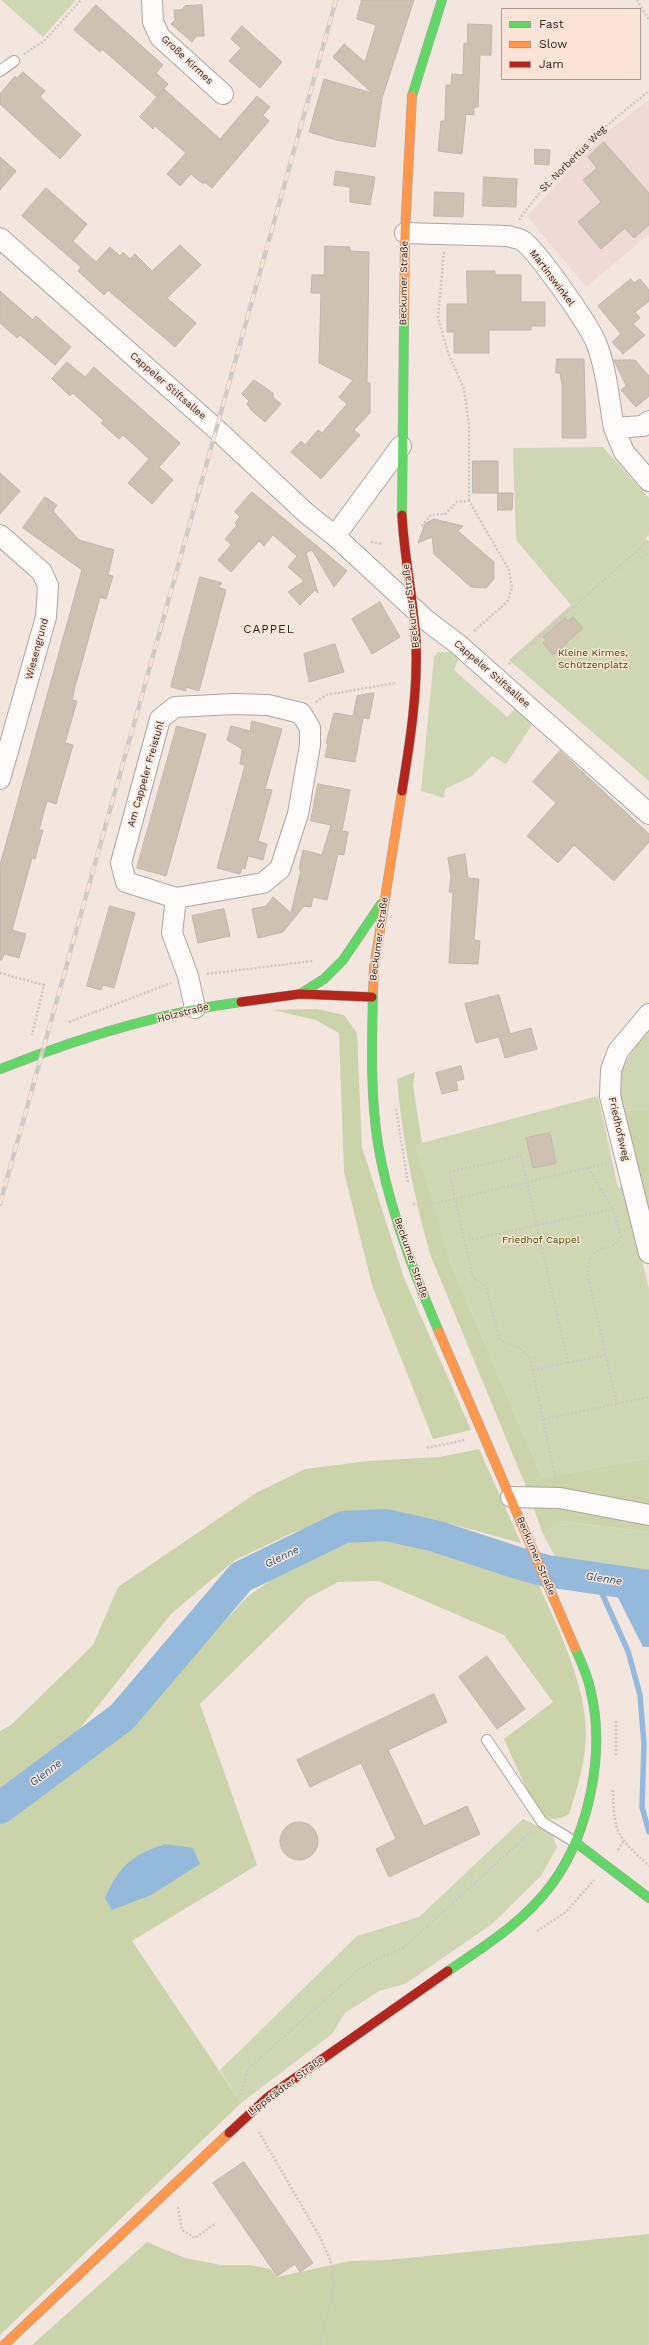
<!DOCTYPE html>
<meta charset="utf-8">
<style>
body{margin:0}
#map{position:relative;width:649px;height:2345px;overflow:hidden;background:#f3e6df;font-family:"Work Sans",sans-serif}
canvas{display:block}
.legend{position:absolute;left:501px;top:8px;width:140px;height:72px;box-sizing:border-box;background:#fbe4d7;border:1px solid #a9988e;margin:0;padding:5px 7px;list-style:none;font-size:12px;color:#2e2520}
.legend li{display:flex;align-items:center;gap:8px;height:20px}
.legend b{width:20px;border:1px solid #a9988e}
</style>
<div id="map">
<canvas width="649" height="2345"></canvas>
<ul class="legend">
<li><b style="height:5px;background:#63d668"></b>Fast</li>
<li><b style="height:5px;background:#ff974d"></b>Slow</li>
<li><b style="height:5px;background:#b3261e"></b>Jam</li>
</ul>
</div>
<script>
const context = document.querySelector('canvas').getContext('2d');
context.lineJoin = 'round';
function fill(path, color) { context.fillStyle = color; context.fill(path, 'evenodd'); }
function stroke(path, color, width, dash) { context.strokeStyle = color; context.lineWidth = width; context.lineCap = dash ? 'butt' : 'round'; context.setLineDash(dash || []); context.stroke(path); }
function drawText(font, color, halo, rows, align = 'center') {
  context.font = font + ' "Work Sans",sans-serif'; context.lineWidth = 3; context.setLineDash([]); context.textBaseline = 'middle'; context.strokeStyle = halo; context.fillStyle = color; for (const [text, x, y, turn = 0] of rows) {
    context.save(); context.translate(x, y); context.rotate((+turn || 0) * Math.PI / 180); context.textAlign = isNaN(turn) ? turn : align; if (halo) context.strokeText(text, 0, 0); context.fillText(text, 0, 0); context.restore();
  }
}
const education = new Path2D(`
 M649,100V234L586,287L527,216L603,135Z`);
const green = new Path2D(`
 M1,0H76L43,37Z
 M603,447L649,498V535L645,539L649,542V781L509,660L571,605L516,540L513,448Z
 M438,652H455L460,656L454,670L507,717L517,707L534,722L506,764L492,756L472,776L445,789L444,798L421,791L434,657Z
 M649,1032V1109L624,1111C614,1073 623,1060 649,1032Z
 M598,1096L618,1188L624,1187L649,1289V1458L542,1478L451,1264L414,1145Z
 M561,1521L649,1532V1572L557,1560L543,1534Z
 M523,1819L552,1833L557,1847L541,1876L492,1924L405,1984L379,1991L345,2013L332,2034L241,2103L220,2070L357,1936L419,1917Z`);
const forest = new Path2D(`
 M317,1009L344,1015L357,1033L362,1147L404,1278L471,1430L433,1439L372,1285L344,1172L339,1033L316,1020L273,1010Z
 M415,1072L413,1085L422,1143L415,1145L451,1264L542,1478L649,1458V1532L561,1521L543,1534L525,1484L430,1254C414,1196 402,1139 397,1079Z
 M649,1109V1216L624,1111Z
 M479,1449L521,1543L436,1520L386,1514L343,1515L292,1533L235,1560L171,1614L62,1751L0,1793V1731L11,1725L93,1645L118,1587L256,1493L305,1469L368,1461L440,1457Z
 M349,1540H384L437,1553L539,1585C559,1631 585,1682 586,1733C586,1761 577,1789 569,1814C562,1818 555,1821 546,1817C534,1810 511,1754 504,1739L553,1702L504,1635L379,1581L338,1582L308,1598L200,1704L257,1865L132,1941L241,2103L0,2335V1822L81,1767L135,1719L247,1597L304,1557Z
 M649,2234V2345H32L147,2242L185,2258L221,2265H250L270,2269L277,2277L350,2261L387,2260Z`);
const water = new Path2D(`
 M602,1566L649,1572V1647H643Z
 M165,1844L193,1848L200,1864L151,1895L112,1910L105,1898C119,1866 132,1855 165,1844Z`);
const stream = new Path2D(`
 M595,1578L628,1651L640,1695L644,1744L642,1807L649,1832`);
const river = new Path2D(`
 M0,1808L122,1717L241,1577L344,1527L386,1525L435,1536L521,1564L547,1571L649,1586`);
const building = new Path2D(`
 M362,0H414L382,98L375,147L336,140L309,132L324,79L372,93L333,57L344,44L365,62L376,25L357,19Z
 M96,5L163,65L156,73L168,84L157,97L102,49L100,52L74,30Z
 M202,5L204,36H197L192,42L171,24L175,20L174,10H181L185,6Z
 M468,24L492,25L491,55H480L478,107H474V115L466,114L462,154L438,151L441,121H445L446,85H451L452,74L463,75L464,43L467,44Z
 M242,26L282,62L260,88L229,61L241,48L231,39Z
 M23,72L45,91L40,97L81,135L60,159L0,104V94L15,76L17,78Z
 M164,89L220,139L257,96L270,107L263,115L269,121L212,188L206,183H202L191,174L180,186L167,174L186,153L155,126L153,129L140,117Z
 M604,142L649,193V225L634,238L625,228L601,249L578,222L601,202L583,180L597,168L588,157Z
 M535,149L550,150L549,165L535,164Z
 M0,157L16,171L0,190Z
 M336,171L375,177L370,205L350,202V187L334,185Z
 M484,177L517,179L516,207L483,206Z
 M46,188L87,224L73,241L96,262L110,247L120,256L123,252L130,259L135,254L152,271L180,245L201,265L167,298L196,323L175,347L108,290L104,295L78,271L81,267L22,216Z
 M435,192L464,193L463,217L434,216Z
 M325,246L350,247V251L369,252L367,383H370V413L354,430L360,435L321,479L291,452L301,441L305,445L318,430L322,433L347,404L339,397L353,380L319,363L321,293H311L312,275H324Z
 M467,271H495V275H521V302H545V326H531V330H489V353H454V332H447V304H467Z
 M631,279L634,283L640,279L649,290V301L635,312L640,318L633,324L645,335L623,354L612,342L621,334L598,306Z
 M0,291L33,320L36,316L71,347L55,365L20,335L17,338L0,323Z
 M557,359H584L586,438H562V385L560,373H556Z
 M614,360H635L649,376V396L636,407L621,390L626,386Z
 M67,362L85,377L94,367L180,443L159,467L173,480L152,504L128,483L149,459L123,435L119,439L101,423L104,421L73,393L70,396L52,379Z
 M254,380L273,393V397L281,404L265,422L252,411L247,404L249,401L242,394Z
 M473,461H498V493H473Z
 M0,473L20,491L0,514Z
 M252,492L347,571L334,587L312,550L306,553L318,593L315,590L300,605L288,592L304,581L288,567L297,556L273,535L264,546L259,541L231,572L218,560L231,545L225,539L237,525L235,523L240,517L235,512Z
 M498,493H513L512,510H498Z
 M45,497L57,505L53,511L79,540L114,550L108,575L113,576L106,599L100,597L75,687L72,700L77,701L65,743L73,745L56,804L47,801L39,830H43L35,859L32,858L12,930L26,934L19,958L4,954L2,960H0V865L82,570L23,528Z
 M434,519L463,526L458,531L494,562V579L486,588L471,587L434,554L432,537L418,543L425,524Z
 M200,577L222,583L218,587L226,590L199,691L186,687V691L171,687Z
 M380,602L400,637L372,654L352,619Z
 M573,617L583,628L553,655L543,643L546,640L543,637L565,618L568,621Z
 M335,644L344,672L309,682L304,654Z
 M374,693L369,719L363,718L355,762L325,757L328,744L326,743L334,713L353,716L357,696Z
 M252,721L282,729L265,789L272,790L258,841L267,844L263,860L248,856L245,869L242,868L240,874L217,868L245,765L240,764L242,749L227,740L231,726L250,731Z
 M177,726L206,734L166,876L137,868Z
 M560,751L649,834V842L614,881L574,845L558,863L527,836L556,803L533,782Z
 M318,784L350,790L342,831L348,832L344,855L338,854L327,900L313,897L311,907L304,906L283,932L258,938L252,909L266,906L273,897L291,913L301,870L299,869L303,850L322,855L331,825L311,821Z
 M465,854L468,878L479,879L474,940L480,941L478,964L449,963L453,892H449L451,877L448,858Z
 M110,906L135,913L114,988L103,985L101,990L87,986Z
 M224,909L230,936L198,943L192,916Z
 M499,995L510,1034L531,1028L537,1049L505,1058L499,1037L476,1043L465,1004Z
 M461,1066L464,1079L456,1081L458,1090L442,1094L436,1073Z
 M550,1133L556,1163L533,1168L526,1138Z
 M487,1656L525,1709L497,1729L459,1677Z
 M434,1694L447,1722L388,1750L424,1826L467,1806L480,1834L389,1877L376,1849L396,1839L361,1763L310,1787L297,1760Z
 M280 1841a19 19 0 1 1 38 0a19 19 0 1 1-38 0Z
 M244,2162L313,2263L300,2272L295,2264L277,2276L213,2183Z`);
const path = new Path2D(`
 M637,0L649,20
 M24,54L44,41L81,0
 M519,220C555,169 600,130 649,91
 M444,252L438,317L448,353L464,389L469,424V501
 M422,526L431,515L445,514L457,502L469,501L509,570L512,588L507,602L473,632
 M371,542L383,544
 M640,548L649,556
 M509,664L649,540
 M316,702L326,695L395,683
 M0,973L44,985L32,1035
 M207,974L313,961
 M69,1022L171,983
 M396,1109L408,1183
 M588,1168L613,1209L621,1236L615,1245C594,1250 588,1253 588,1276L617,1404
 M413,1204H432L527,1182L568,1363
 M464,1241L613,1209
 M533,1370L606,1355
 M544,1419L649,1397
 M427,1448L465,1440
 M556,1480L530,1359C521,1343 510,1348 499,1338L486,1286L473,1278L449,1172L521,1156L527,1182L609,1163
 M616,1755V1720
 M613,1790C614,1835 617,1836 649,1866
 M618,1850L623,1842
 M537,1931L566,1912L594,1880
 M243,2095L242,2090L248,2069L358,1970L377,1959L403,1948L532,1831
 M259,2132L321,2239L331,2262L334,2288L319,2345
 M178,2207L182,2230L195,2238L216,2223`);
const lane = new Path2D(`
 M0,71L14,61
 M487,1740L542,1822L575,1842`);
const street = new Path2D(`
 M152,0L153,22L160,37L223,94
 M405,233L508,236C513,238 519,238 523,241C537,251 591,327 597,345C607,371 609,401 614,428L643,426L649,421
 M0,238L215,428L306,513L335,536L426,620L459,645L649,814
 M614,428L624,452L649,481
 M0,535L42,572L48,586L46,617L0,779
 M335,536L401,446
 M176,898L263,883L280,869L298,814L310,745V728L301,713L268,705L234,704L175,707L160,719L121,863L126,882L176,898L172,933L188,976L195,1008
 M649,1014L618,1051L611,1070L610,1096L649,1253
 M511,1497L560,1498L649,1515`);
const fast = new Path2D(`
 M412,96L442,0
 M402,515L404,320
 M373,990C372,1041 370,1094 378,1144C388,1206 414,1274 439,1332
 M300,994L324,979L343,960L381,904
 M0,1069C74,1040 162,1012 241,1002
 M575,1842L649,1898
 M448,1971C485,1946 525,1921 552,1884C590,1832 606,1750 590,1688C587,1674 581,1661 575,1648`);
const slow = new Path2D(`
 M404,320L405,233L412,96
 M373,990L374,968L402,791
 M439,1332L575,1648
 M4,2345L229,2133`);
const jam = new Path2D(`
 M402,515C404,558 414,600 416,642C418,692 410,742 402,791
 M241,1002L300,994L372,997
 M229,2133L268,2097L448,1971`);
const rail = new Path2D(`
 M0,1204L336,0`);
const streetNames = [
 ["Große Kirmes",187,60,43],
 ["St. Norbertus Weg",573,159,-45],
 ["Martinswinkel",552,278,53],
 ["Beckumer Straße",404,283,-89],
 ["Cappeler Stiftsallee",168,386,41],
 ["Beckumer Straße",411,606,-97],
 ["Wiesengrund",37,649,-75],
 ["Cappeler Stiftsallee",492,674,41],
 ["Am Cappeler Freistuhl",146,774,-74],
 ["Beckumer Straße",379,939,-82],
 ["Holzstraße",183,1013,-14],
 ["Friedhofsweg",619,1129,77],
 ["Beckumer Straße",411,1258,71],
 ["Beckumer Straße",536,1556,67],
 ["Lippstädter Straße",286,2086,-37]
];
const parkNames = [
 ["Kleine Kirmes,",593,653],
 ["Schützenplatz",593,665],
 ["Friedhof Cappel",541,1240]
];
const waterNames = [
 ["Glenne",282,1557,-26],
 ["Glenne",604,1579,9],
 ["Glenne",46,1773,-37]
];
const quarterNames = [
 ["CAPPEL",269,629]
];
fill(education, '#efdad7');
fill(green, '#cfd6b3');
fill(forest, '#cad3aa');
fill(water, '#95b9db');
stroke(stream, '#95b9db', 5.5);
stroke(river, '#95b9db', 32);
fill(building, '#cfc1b1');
stroke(building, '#beb6af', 1);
stroke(lane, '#aea49e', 12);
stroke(street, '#aea49e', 22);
stroke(fast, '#aea49e', 10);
stroke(slow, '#aea49e', 10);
stroke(jam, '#aea49e', 10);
stroke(path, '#ccc7c5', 2.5, [2, 2]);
stroke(lane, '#fdfbfa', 10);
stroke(street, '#fdfbfa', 20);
stroke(fast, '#63d668', 9);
stroke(slow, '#ff974d', 9);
stroke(jam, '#b3261e', 9);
stroke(rail, '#cecac8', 4.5);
stroke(rail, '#fbe4d7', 3, [9]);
drawText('10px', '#2e2520', '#fbe4d7', streetNames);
drawText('10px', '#395002', '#fbe4d7', parkNames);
drawText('italic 11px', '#175686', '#fbe4d7', waterNames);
context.letterSpacing = '1px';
drawText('12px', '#2e2520', '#fbe4d7', quarterNames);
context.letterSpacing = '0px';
</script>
